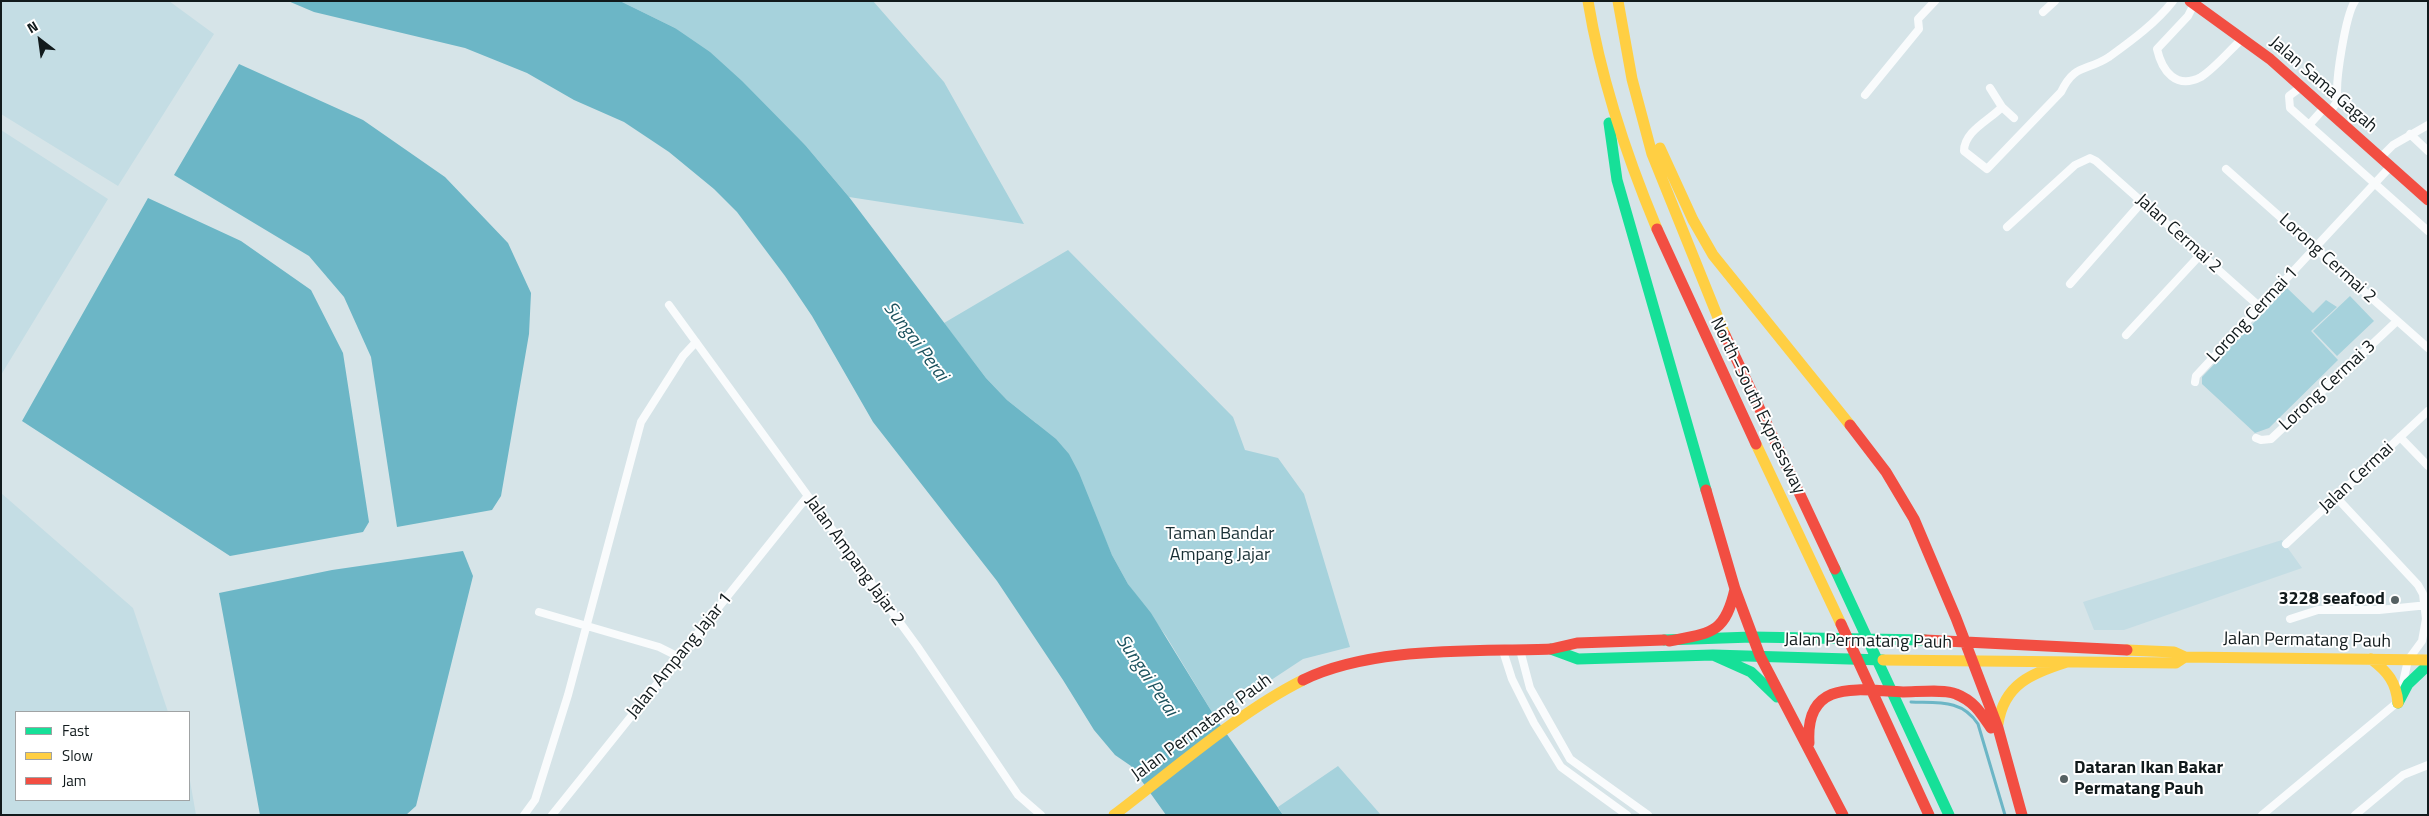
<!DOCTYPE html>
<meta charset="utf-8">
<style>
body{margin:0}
#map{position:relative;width:2429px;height:816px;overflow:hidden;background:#d6e4e8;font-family:"Titillium Web",sans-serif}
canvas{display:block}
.frame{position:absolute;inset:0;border:2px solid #111a1c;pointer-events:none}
.legend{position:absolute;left:15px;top:711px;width:175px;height:90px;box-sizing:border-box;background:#fff;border:1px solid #a0a3a4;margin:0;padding:6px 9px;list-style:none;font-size:15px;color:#111a1c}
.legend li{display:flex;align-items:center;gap:10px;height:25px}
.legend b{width:25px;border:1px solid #a0a3a4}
.north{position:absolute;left:15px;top:15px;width:50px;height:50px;-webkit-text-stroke:4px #fff;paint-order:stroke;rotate:330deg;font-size:14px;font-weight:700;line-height:20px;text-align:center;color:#111a1c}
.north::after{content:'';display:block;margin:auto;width:18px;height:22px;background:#111a1c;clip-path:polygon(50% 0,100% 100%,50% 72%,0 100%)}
</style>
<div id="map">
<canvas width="2429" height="816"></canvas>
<div class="frame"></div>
<ul class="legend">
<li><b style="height:6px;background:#16e098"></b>Fast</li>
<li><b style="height:6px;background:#ffcf43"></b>Slow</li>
<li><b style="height:6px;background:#f24e42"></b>Jam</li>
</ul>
<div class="north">N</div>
</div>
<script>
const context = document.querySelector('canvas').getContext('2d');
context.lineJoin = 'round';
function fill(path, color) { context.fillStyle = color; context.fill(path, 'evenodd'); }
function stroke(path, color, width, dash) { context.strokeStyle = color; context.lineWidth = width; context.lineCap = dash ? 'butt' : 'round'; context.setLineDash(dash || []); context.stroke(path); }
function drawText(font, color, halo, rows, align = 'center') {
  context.font = font + ' "Titillium Web",sans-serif'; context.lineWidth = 4; context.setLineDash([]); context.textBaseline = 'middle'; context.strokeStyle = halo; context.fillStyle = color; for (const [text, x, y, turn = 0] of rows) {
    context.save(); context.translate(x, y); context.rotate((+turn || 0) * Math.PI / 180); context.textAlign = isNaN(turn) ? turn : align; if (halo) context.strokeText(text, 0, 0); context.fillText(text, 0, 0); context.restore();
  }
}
const built = new Path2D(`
 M1,1H169L214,34L118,186L1,114Z
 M1,130L108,199L1,375Z
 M1,493L133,608L168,712H16V800H189V775L196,815H1Z
 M2282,540L2302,568L2124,630H2094L2083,602Z`);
const green = new Path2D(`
 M620,1H873L944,82L1024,224L849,197L806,146L675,28Z
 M1068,250L1233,417L1245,450L1278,458L1304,494L1350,647L1303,659L1215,717L1166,636L1128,584L1112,555L1099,525L1036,423L1007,400L986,378L944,323Z
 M2287,288L2313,313L2326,300L2337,307L2311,331L2338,360L2269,428L2255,433L2202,384V377Z
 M2350,296L2374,321L2337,356L2313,331Z
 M1338,766L1381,815H1283L1278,807Z`);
const water = new Path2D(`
 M288,1H620L675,28L710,52L742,81L806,146L849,197L986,378L1007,400L1056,439L1069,454L1079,473L1112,555L1128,584L1151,613L1215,717L1283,815H1166L1131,766L1115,755L1094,730L1063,680L997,581L873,422L812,316L785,276L737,212L714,189L669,152L624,122L574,100L527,73L465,48L314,12Z
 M239,64L363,120L445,177L508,243L531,293L529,334L501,496L492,510L397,527L371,357L344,297L309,256L174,175Z
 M148,198L241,241L311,290L343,353L369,522L363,532L230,556L22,421Z
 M463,551L473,576L416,806L406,815H260L219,593L332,570Z`);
const stream = new Path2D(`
 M1911,702C1938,703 1962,699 1978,724L2005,815`);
const street = new Path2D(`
 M2194,4L2188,16L2157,49C2162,71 2176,90 2201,77C2214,69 2230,50 2242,39
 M2043,12L2055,1
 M2301,87L2289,96L2290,108L2428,231
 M1990,88L2002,107L2014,118
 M1865,95L1919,29L1918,19L1935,1
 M2002,107C1990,120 1964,131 1964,151L1987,169L2061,92C2075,63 2086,72 2109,57C2131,41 2156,23 2173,1
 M2330,112L2338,100C2334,84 2346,14 2355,1
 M2309,125L2325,107
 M2410,134L2428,151
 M2380,158L2393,145L2428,125
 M2226,169L2428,348
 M2007,227L2075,165L2090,158L2096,161L2260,307
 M2070,284L2142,202
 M669,305L917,646L1018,795L1041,815
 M2126,335L2201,254
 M2195,382L2196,376L2390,167
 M2400,437L2428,466
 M2256,438L2261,440L2271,439L2397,321
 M2336,497L2418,585L2423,594L2426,619L2422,641L2408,660L2402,687
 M2286,544L2428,411
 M539,612L659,647L679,657
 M2290,619L2318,610H2379L2428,605
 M1520,650L1530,688L1570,759L1648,815
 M1503,651L1512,679L1534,723L1561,767L1627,815
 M524,815L535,800L568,695L641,422L683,356L696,342
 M552,815L807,497
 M2262,815L2399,701
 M2355,815L2403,775L2428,765`);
const fast = new Path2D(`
 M1609,123L1617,180L1706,490
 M1835,569L1949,815
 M1664,640L1752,637L1925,640
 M1551,649L1578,659L1713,655L1883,660
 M1713,655L1751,672L1777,697
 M2398,703L2408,684L2428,665`);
const slow = new Path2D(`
 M1588,1C1601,80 1626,155 1657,229
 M1618,1L1632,79L1652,154L1725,335
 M1660,148L1693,220L1713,255L1850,425
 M1756,444L1841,624
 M2127,650L2174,652L2185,657L2428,660
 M2371,659C2388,672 2396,682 2398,703
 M1883,660L2176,663L2185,657
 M1998,724C2004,684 2032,673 2067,662
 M1114,815C1172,771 1239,712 1303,680`);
const jam = new Path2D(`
 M2190,1L2270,59L2428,200
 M1657,229L1756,444
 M1725,335L1835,569
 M1850,425L1886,472L1914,519L1956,618L1998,728L2022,815
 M1706,490L1735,589L1760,656L1843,815
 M1841,624L1929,815
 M1925,640L2127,650
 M1669,641C1711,633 1725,634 1735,589
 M1303,680C1373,646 1473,652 1551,649L1577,643L1664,640
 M1809,743C1805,678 1858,690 1903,692C1917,692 1945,689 1956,694C1974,701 1981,713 1991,728`);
const markers = [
 [2395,600,5,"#566163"],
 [2064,779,5,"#566163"]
];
const streetNames = [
 ["Jalan Sama Gagah",2323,85,41],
 ["Jalan Cermai 2",2178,234,42],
 ["Lorong Cermai 2",2327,259,42],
 ["Lorong Cermai 1",2253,315,-47],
 ["Lorong Cermai 3",2328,386,-43],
 ["North–South Expressway",1757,406,64],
 ["Jalan Cermai",2357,478,-43],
 ["Jalan Ampang Jajar 2",854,561,54],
 ["Jalan Permatang Pauh",2307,641,1],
 ["Jalan Permatang Pauh",1868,642,1],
 ["Jalan Ampang Jajar 1",680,656,-51],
 ["Jalan Permatang Pauh",1202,728,-36]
];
const parkNames = [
 ["Taman Bandar",1220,535],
 ["Ampang Jajar",1220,556]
];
const poiNames = [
 ["3228 seafood",2385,600],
 ["Dataran Ikan Bakar",2074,769,"left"],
 ["Permatang Pauh",2074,790,"left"]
];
const waterNames = [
 ["Sungai Perai",915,342,53],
 ["Sungai Perai",1146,676,56]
];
fill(built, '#c4dde4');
fill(green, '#a6d2dc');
fill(water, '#6cb6c6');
stroke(stream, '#6cb6c6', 3);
stroke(street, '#f9fbfc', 8);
stroke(fast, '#16e098', 11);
stroke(slow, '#ffcf43', 11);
stroke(jam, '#f24e42', 11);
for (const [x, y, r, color] of markers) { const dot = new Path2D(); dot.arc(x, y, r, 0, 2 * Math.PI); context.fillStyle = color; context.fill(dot); stroke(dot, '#fff', 2); }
drawText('18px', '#111a1c', '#fff', streetNames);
drawText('18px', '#192f34', '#fff', parkNames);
drawText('bold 18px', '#111a1c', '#fff', poiNames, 'right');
drawText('italic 19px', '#1b525e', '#fff', waterNames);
</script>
